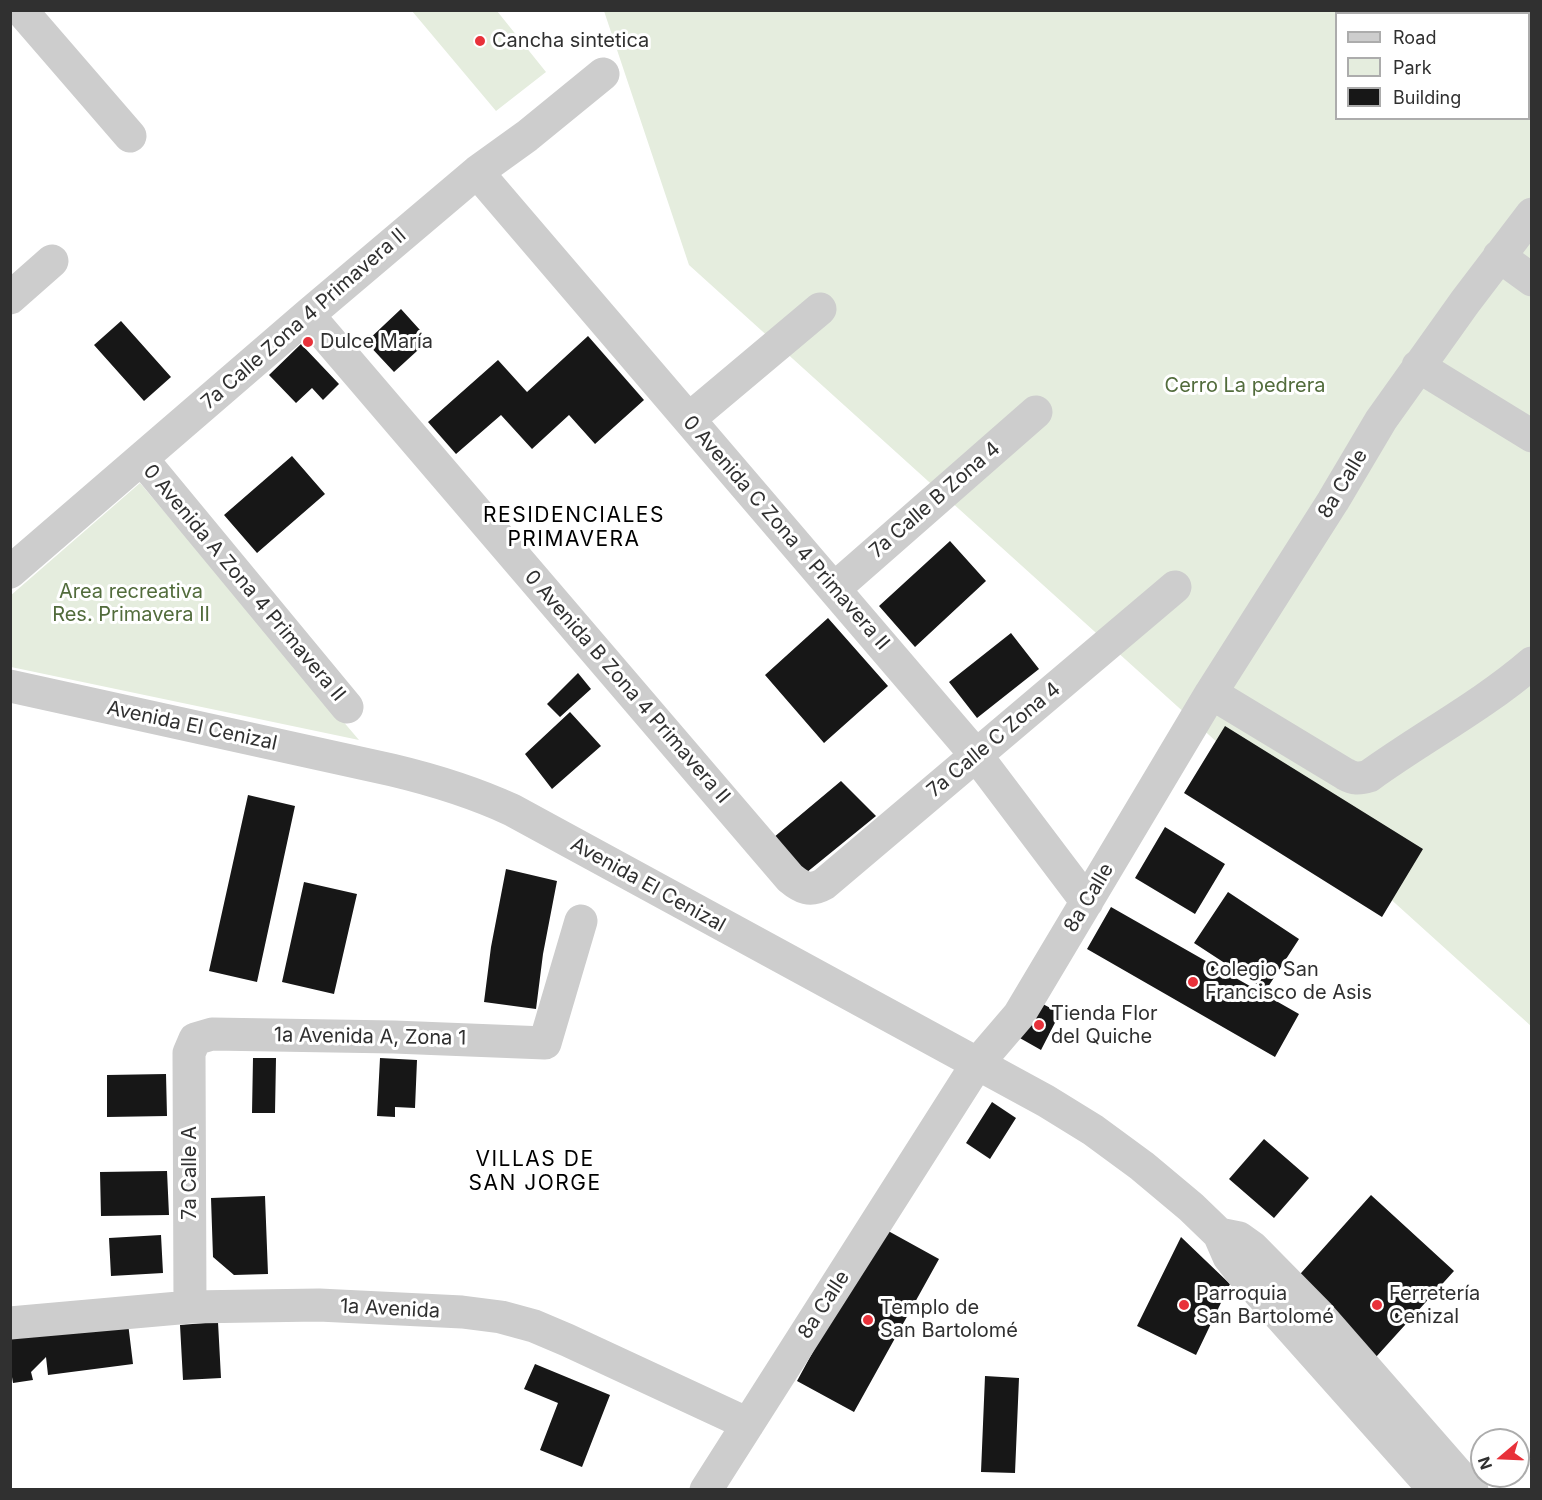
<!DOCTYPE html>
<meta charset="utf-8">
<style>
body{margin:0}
#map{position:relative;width:1542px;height:1500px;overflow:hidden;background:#fff;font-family:Inter,sans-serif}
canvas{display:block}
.frame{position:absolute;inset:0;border:12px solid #303030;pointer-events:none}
.legend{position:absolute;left:1335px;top:12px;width:195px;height:108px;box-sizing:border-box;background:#fff;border:2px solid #acacac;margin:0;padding:8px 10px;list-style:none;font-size:18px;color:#303030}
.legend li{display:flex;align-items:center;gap:12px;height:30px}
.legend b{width:30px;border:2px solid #acacac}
.north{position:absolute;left:1470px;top:1428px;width:60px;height:60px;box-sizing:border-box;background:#fff;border:2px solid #acacac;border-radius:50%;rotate:251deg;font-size:16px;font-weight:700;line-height:24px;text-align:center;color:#303030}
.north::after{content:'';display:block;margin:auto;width:21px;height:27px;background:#e8313a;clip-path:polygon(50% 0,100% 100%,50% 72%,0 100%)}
</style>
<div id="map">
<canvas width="1542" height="1500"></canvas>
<div class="frame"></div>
<ul class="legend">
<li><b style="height:8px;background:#cdcdcd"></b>Road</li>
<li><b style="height:16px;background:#e5edde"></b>Park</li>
<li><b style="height:16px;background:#171717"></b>Building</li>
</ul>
<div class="north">N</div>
</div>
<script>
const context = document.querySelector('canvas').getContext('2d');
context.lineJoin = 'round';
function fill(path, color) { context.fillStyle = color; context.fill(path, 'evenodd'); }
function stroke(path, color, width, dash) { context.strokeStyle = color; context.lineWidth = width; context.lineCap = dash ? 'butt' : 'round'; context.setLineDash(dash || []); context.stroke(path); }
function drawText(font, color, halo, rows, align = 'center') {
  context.font = font + ' Inter,sans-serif'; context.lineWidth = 6; context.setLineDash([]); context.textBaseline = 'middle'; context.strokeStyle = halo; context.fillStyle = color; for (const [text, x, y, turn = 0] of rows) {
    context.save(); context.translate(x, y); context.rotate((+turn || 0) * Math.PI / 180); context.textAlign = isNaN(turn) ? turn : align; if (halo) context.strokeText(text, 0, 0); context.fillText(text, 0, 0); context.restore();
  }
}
const green = new Path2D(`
 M412,11H497L546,72L496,111Z
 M604,11H1531V1026L689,265ZM1336,14H1528V118H1336Z
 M140,483L359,740L11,667L10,596Z`);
const building = new Path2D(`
 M401,309L429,340L394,372L366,342Z
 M121,321L171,377L144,401L94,345Z
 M588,336L644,400L595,444L569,415L532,449L501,415L456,454L428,422L498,360L527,392Z
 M301,344L339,384L323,400L312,388L296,403L269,375Z
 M292,456L325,494L257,553L224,515Z
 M950,541L986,581L915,647L879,606Z
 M828,618L888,686L824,743L765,675Z
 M1011,633L1039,669L977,718L949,682Z
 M578,673L591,689L560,717L547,704Z
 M570,712L601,746L552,789L525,754Z
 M1225,726L1423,849L1382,917L1184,793Z
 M841,781L876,816L801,877L767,843Z
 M248,795L295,806L257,982L209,971Z
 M1165,827L1225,864L1195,914L1135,878Z
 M506,869L557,881L543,954L536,1009L484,1002L491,947Z
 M304,882L357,894L334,994L282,982Z
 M1228,892L1299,939L1266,990L1194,943Z
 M1111,907L1299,1014L1275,1057L1087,949Z
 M1037,1001L1060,1013L1041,1050L1018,1037Z
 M253,1058H276L275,1113H252Z
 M380,1058L417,1060L415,1108L395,1107V1117L377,1116Z
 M166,1074L167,1116L107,1117V1075Z
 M992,1102L1016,1118L990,1159L966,1143Z
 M1264,1139L1309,1178L1274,1218L1229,1179Z
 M167,1171L169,1215L101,1216L100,1172Z
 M1371,1195L1454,1271L1376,1357L1293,1282Z
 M265,1196L268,1274L234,1275L213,1257L211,1198Z
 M881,1227L939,1259L854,1412L797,1381Z
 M161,1235L163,1273L111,1276L109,1238Z
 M1181,1237L1230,1284L1196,1355L1137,1326Z
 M218,1322L221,1378L183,1380L180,1325Z
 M128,1323L133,1364L48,1375L46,1357L31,1372L33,1380L13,1383L10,1365V1339Z
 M535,1364L610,1395L582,1467L540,1450L558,1403L524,1389Z
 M985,1376L1019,1378L1015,1473L981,1472Z`);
const minor = new Path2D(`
 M21,10L130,136
 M477,172L976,755L1087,902
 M1499,256L1532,280
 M10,298L52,261
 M308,315L790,878C802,888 810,892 824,884L1175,587
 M1418,366L1532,436
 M689,419L820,309
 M142,459L347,707
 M10,572L308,315L477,172L527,136L603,74
 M834,589L1036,412
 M10,686L392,770C434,780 473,792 512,810L1046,1101L1093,1130L1142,1166L1191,1207L1219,1234L1229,1257L1241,1272L1435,1490
 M1211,693L1345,774C1354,779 1359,779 1369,776C1423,737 1482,706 1532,663
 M1219,1234L1239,1238L1253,1248L1319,1315L1472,1490
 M190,1307L189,1053L195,1039L212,1034L394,1037L545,1043L581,921
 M10,1323L190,1307L319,1305L462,1312L501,1317L534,1326L567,1340L748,1424
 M706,1490L977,1064L1019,1015L1211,693L1333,501L1381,420L1465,302L1532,214`);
const markers = [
 [480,41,6,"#e8313a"],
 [308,342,6,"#e8313a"],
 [1193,982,6,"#e8313a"],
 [1039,1025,6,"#e8313a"],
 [1184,1305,6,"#e8313a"],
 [1377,1305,6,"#e8313a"],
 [868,1320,6,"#e8313a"]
];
const poiNames = [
 ["Cancha sintetica",492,41],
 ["Dulce María",320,342],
 ["Colegio San",1205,970],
 ["Francisco de Asis",1205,993],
 ["Tienda Flor",1051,1014],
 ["del Quiche",1051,1037],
 ["Parroquia",1196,1294],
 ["San Bartolomé",1196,1317],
 ["Ferretería",1389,1294],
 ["Cenizal",1389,1317],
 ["Templo de",880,1308],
 ["San Bartolomé",880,1331]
];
const streetNames = [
 ["7a Calle Zona 4 Primavera II",304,319,-41],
 ["8a Calle",1343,484,-59],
 ["7a Calle B Zona 4",935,500,-41],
 ["0 Avenida C Zona 4 Primavera II",786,533,49],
 ["0 Avenida A Zona 4 Primavera II",244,583,50],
 ["0 Avenida B Zona 4 Primavera II",627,687,49],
 ["Avenida El Cenizal",192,726,12],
 ["7a Calle C Zona 4",994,740,-40],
 ["Avenida El Cenizal",648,885,29],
 ["8a Calle",1089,898,-59],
 ["1a Avenida A, Zona 1",370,1037,1],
 ["7a Calle A",190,1173,-90],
 ["8a Calle",824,1305,-57],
 ["1a Avenida",390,1309,3]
];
const parkNames = [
 ["Cerro La pedrera",1245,386],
 ["Area recreativa",131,592],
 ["Res. Primavera II",131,615]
];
const neighbourhoodNames = [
 ["RESIDENCIALES",574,516],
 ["PRIMAVERA",574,540],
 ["VILLAS DE",535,1160],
 ["SAN JORGE",535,1184]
];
fill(green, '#e5edde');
fill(building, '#171717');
stroke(minor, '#cdcdcd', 33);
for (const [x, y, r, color] of markers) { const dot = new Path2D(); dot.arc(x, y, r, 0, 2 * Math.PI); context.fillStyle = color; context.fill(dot); stroke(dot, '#fff', 2); }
drawText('20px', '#303030', '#fff', poiNames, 'left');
drawText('20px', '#303030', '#fff', streetNames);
drawText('20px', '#526c3c', '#fff', parkNames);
context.letterSpacing = '1.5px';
drawText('21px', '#000', '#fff', neighbourhoodNames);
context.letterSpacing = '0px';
</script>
